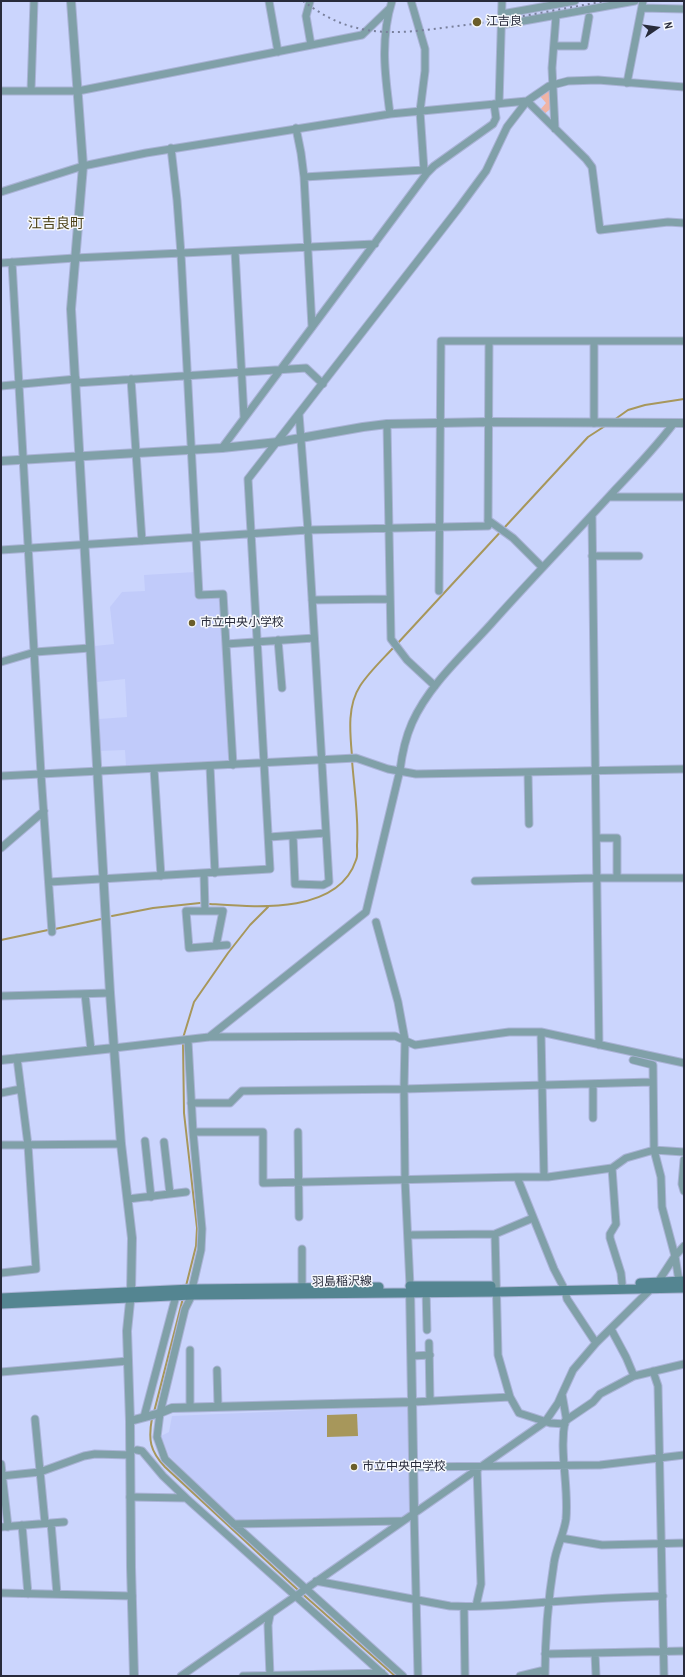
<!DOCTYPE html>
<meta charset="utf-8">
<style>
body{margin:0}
#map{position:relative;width:685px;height:1677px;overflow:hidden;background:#cbd5fd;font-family:"Archivo Narrow",sans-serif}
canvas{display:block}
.frame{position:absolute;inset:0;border:2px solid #282b3b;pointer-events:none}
.north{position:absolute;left:637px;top:8px;width:40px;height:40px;-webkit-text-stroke:3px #f6f8fc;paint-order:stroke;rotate:77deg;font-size:11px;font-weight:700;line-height:16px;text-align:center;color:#282b3b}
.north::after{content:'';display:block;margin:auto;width:14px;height:18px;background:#282b3b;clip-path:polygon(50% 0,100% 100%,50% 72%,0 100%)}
</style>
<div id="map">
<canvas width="685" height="1677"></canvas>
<div class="frame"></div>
<div class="north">N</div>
</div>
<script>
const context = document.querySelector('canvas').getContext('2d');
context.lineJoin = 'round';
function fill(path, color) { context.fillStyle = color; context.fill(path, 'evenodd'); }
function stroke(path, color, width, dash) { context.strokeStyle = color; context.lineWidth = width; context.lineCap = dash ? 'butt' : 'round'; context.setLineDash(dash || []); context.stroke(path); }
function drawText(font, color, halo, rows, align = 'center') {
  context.font = font + ' "Archivo Narrow","Noto Sans JP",sans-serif'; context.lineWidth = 3; context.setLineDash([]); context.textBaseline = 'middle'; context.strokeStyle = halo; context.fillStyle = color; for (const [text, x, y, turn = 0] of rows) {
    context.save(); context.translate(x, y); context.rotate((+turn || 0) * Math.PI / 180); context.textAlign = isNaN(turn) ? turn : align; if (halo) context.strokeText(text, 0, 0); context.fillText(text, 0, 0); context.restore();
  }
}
const built = new Path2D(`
 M196,572L197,597L219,596L229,759L227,760L126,766L125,750L100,751L99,719L127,717L125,679L97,682L95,646L114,644L110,607L122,592L145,591L144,575Z
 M409,1406L411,1512L400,1518L235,1522L169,1456L161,1436L169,1432L172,1416Z`);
const green = new Path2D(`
 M553,86L554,106L543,115L539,111L546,103L539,95Z`);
const water = new Path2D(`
 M357,1414L358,1436L327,1437V1415Z`);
const stream = new Path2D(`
 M614,420L628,410L645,405L684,399
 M397,644L588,437L605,426
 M352,756C350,733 347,706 360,686C369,672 383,659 394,647
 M210,904C255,907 338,915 356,860C358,856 357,850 357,845C359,817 354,788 352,760
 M112,916L153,908L200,903
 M55,929L101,919
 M1,940L48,930
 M183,1038L194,1002L228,953L250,925L268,907
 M183,1042L184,1113L197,1228L196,1246L186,1286
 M154,1412L183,1298
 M152,1418C148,1440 150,1451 165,1467L298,1590L395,1676`);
const minor = new Path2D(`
 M269,1L278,52
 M310,1L306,16L311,45
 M411,1L425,49V71L420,111L424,170
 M642,8L684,9
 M502,14L575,1
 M501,25L635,1
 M554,46H584L589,17
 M627,83L643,1
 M1,91H78L362,35L389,9
 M31,91L34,1
 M527,101L586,159L592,167L600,230L668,222L684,223
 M499,104L502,1
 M390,114C385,76 380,39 392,1
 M296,128L301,153L304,177L312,327
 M555,129L552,68L556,16
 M171,148L177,200L181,254L199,595L223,594L233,765
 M304,177L424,170L427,173
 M1,192L83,166L146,153L390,114L527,101
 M235,251L244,417
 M12,262L41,774L52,932
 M1,263L75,258L375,244
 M131,379L142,541
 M76,383L306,368L323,384
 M1,386L76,379
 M594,423V341
 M387,424L391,639L407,660L435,686
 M222,448L427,173L434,166L493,124L496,118L494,104
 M609,497H684
 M592,517L599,1045
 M488,520L513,538L542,567
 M1,550L308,530L488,526L489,341
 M592,556H639
 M439,591L441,341H684
 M312,600L390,599
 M278,640L282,688
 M226,644L314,638
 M1,662L35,652L90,648
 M210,766L215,873
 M154,769L161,876
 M528,772L529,824
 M1,776L356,758L388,769L416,774L684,769
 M293,836L295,884L323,885L329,882L308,530L299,414
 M269,837L326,833
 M597,838H617V878
 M1,848L44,811
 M204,874L205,911
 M475,881L596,878H684
 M49,882L270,869L248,479L458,209L486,171L507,127L527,101L549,86L568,81L598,80L684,87
 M376,922L398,1002L405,1040L404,1089L405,1180L410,1286
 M216,946L223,911H186L189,948L227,945
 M85,994L91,1050
 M1,996L110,993
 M541,1032L544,1177
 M209,1037L366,912L400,770C402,754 405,739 412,723C429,685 463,655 491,624C531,579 573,536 614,491C635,469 656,447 674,423
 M188,1041L193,1132L202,1229L201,1250L192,1289V1295L185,1309L160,1413L157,1437L165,1459L234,1524L403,1676
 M114,1048L209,1037L395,1036L415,1045L509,1032H541L684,1063
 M633,1060L653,1065L654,1150L661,1177L662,1207L675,1256L679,1281
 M593,1084V1118
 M1,1093L21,1089
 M191,1103H230L242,1091L404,1089L652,1082
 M193,1132H263V1183L517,1177H548L612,1168L626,1158L654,1150L684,1152
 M298,1132L299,1217
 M145,1141L151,1197
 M164,1142L170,1194
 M1,1145L121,1144
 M684,1160L682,1184L684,1191
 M612,1168L616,1224L610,1234V1238L621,1273L622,1283
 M517,1177L554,1269L565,1290L567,1299L596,1343
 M128,1199L186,1192
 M533,1218L495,1234L498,1355L510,1397L519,1413L550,1423L565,1424
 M408,1235L495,1234
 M1,1273L36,1269L28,1145L17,1058
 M426,1288L427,1330
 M302,1293V1249
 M611,1329L626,1357L634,1376
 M429,1343L430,1401
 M190,1350V1407
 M412,1356L430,1355
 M217,1370L218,1406
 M653,1371L658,1386L664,1676
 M1,1372L128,1361
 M413,1402L510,1397
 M144,1417L177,1292
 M35,1419L45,1523
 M567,1420L566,1417L562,1394L573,1370L596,1343L658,1282L675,1256L684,1246
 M137,1450L142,1451L163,1476L186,1498
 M1,1464L8,1527
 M413,1467L600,1465L684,1455
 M1,1476L40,1472L84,1456L95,1454L130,1455
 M130,1497L186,1498L385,1676
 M414,1512L418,1676
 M51,1523L57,1594
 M234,1524L402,1521
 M22,1525L28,1594
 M1,1527L64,1522
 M561,1538L602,1545L684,1543
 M316,1581L450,1606C483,1608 516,1604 549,1602C587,1599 624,1597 663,1596
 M1,1593L132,1596
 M476,1606L481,1584L477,1469
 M464,1607L465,1676
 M270,1615L268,1625L270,1676
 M595,1653L596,1676
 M545,1654L684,1651
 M181,1676L545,1422L558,1403L562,1394
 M243,1676L382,1673V1675
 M520,1676L545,1670
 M545,1676C545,1639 548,1600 554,1563C556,1548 564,1534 566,1519C569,1486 559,1453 565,1421L593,1402L600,1394L634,1376L684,1364`);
const tertiary = new Path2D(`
 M71,1L83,166L71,309L110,993L121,1144L132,1238L131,1292L127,1331L130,1421L131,1567L134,1676
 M1,461L222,448L278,442L363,427L387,424L489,422L684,423
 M1,1060L114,1048
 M410,1287L414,1512
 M130,1421L160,1413L172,1408L413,1402`);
const secondary = new Path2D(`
 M640,1283L684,1281
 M410,1286H491
 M1,1298L192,1289L379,1287
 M1,1304L192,1295L496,1292L684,1288`);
const rail = new Path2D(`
 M303,1C318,12 334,22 353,27C386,36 418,31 450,27C502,21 554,10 606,1`);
const markers = [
 [477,22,5,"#6b5e2b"],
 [192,623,4,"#6b5e2b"],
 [354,1467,4,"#6b5e2b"]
];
const poiNames = [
 ["江吉良",486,22],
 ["市立中央小学校",200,623],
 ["市立中央中学校",362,1467]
];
const streetNames = [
 ["羽島稲沢線",342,1282,-1]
];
const quarterNames = [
 ["江吉良町",56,224]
];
fill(built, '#c1cbfa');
fill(green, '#f0b4a5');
fill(water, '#a7975b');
stroke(stream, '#a7975b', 2);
stroke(minor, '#aab3d6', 9);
stroke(tertiary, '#aab3d6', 10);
stroke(secondary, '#aab3d6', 11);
stroke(minor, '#80a0a8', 7);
stroke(tertiary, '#80a0a8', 8);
stroke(secondary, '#548591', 9);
stroke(rail, '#79809c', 2, [2, 4]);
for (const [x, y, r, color] of markers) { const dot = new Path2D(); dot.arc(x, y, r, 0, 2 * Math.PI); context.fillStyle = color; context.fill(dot); stroke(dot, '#f6f8fc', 1.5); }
drawText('12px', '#282b3b', '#f6f8fc', poiNames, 'left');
drawText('12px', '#282b3b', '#f6f8fc', streetNames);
drawText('14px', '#4a3f16', '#f6f8fc', quarterNames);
</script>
